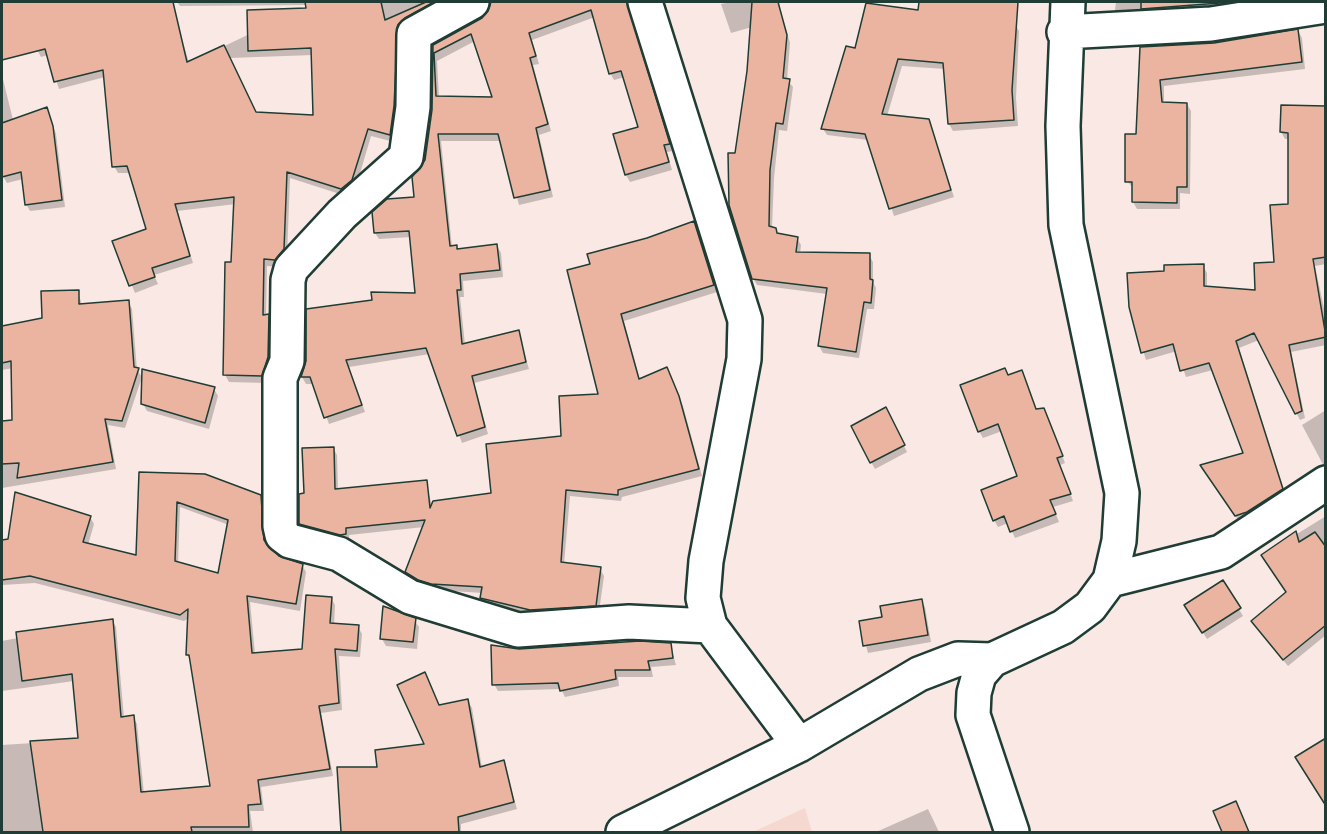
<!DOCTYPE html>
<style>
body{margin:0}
#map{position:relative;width:1327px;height:834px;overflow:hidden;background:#f9e8e3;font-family:Pangolin,sans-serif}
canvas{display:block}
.frame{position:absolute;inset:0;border:3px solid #1f3d34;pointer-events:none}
</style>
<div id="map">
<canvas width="1327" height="834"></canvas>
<div class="frame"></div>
</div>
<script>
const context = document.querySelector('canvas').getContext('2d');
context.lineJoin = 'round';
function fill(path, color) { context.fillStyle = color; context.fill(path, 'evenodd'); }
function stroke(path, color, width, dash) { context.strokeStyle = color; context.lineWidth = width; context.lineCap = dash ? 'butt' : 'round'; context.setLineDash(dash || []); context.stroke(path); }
const built = new Path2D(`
 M805,808L812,832H753Z`);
const shadow = new Path2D(`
 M11,2H122L127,19L173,8L189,63L310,5L180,6L177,2H452L402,31L394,142L371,136L356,187L346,196L290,178L287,257L279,267L267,266L266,316L272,322L271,365L265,383L229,382L225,375L236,204L177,211L193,263L154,275L158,284L135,293L114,242L147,230L130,173H118L114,166L105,77L59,89L48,55L41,57ZM313,55L315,117L256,113L230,58Z
 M492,2H626L673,151L667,152L672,170L630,182L626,175L640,128L625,77L614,80L610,73L595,17L532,40L539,64L533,65L551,131L539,135L553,197L519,205L502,141H441L452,247L458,250L497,246L501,253L503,277L463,281L464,297H460L465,345L518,332L529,369L474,383L488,434L462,443L430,354L349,367L365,412L329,424L314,384H306L302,377L417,294L411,237L379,239L375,233L415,198L426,160L433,110L434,46L482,19L490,12ZM475,41L494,98H439L437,61Z
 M731,2H778L790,43L787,80L793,87L787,131L779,130L774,178L772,228L779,235L797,238L801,245L800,254L869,255L873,262V282L876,288L874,309H867L859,358L823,353L819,346L827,294L757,285L753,278L736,155L752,27L731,33L721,4Z
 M1116,2H1280L1119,17L1115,10Z
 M1015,24L1019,31L1016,98L1018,126L953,131L949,124L945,69L902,66L887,116L928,120L954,197L894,216L868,140L827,135L823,129L856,50Z
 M1298,31L1302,38L1305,69L1164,86V104H1187L1191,111L1190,194L1180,193V209H1137L1133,202V188L1127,181L1138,136L1141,48L1214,44Z
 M2,75L13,120L46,109L50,116L56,134L65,207L30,211L26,204L23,179L7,183L3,176Z
 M1326,107V264L1315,266L1326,318V345L1291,352L1305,418L1300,420L1259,340L1239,348L1286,496L1240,523L1206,472L1245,454L1213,370L1186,377L1177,351L1146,360L1130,307L1165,272L1203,266L1207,273V288L1257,292L1276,264L1289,206L1290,139H1285L1281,132Z
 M694,223L717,292L624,321L640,380L670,376L683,406L702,476L622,497L621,501L570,496L564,564L600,569L604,576L599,612L535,617L485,605L481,598L483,593L436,590L423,586L410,579L406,572L424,527L349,535V541H344L304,531L300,524L305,495L333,448L337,455L338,490L426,482L431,502L493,495L563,437L600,395L592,265L647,240Z
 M78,292L82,305L128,302L132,309L137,370L142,377L125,428L108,425L116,469L2,488V422L13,421V368L2,370V327L44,319Z
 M1021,372L1037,410H1044L1048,417L1065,463L1060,465L1073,501L1053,507L1059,522L1015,538L1008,523L998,527L994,520L1019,477L1002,431L983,438L979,431L1008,377Z
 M214,389L218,396L209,429L147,411L143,404Z
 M1326,410V470L1302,425Z
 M889,416L907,452L875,469L871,462Z
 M140,473L260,496L264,503L267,545L278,557L302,565L306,572L300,611L250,602L255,654L304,651L331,598L335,605L334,625L358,627L362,634L360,657L339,656L342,710L321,713L333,776L261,787L264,811H250L253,832H2V745L80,740L74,681L2,691V641L112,620L116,627L124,718L133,717L137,724L144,794L211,787L192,662L187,655L189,618L184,621L35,583L2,585V542L90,517L94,524L88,545L138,557ZM180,507L229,525L219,574L178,564Z
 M1326,516V635L1288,666L1257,628L1287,593L1263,555Z
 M1223,583L1243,616L1207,639L1186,605Z
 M921,600L925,607L931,642L868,653L860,623L884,618Z
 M414,620L419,627L417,649L386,646L382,639Z
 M670,644L676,665L651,667L653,677H618L619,686L565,697L561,689L498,691L494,684L519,650Z
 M468,701L472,708L482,768L503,762L517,809L461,824V832H343L339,769L378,768L426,745L439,706Z
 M928,809L939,832H876Z`);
const building = new Path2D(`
 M2,2H173L187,62L224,45L256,112L313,115L311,48L248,51L247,10L306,8L305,2H381L385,20L426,2H434L405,18L398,25L394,106L390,135L368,129L352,180L341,189L287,172L284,249L275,260L264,259L263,315L269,314L268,357L262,376L223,375L225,262H231L234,197L175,204L190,256L152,268L155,277L129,286L112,241L146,229L127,166L112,167L103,70L54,82L45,49L2,60Z
 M491,2H627L670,144L664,145L669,162L625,175L613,134L638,127L621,71L609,74L591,10L529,33L536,56L530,58L548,124L536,128L550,190L514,198L498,134H438L450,246L457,245V249L497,244L500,270L460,274L461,290H457L462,344L519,330L526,362L472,376L485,427L457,436L426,348L346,360L362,405L324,418L310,377H301L306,361V309L372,300L371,292L415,293L409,231L374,233L372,212L387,199L414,197L412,177L425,160L432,110L433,45L482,18L488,11ZM471,34L492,97L436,96L434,53Z
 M752,2H778L787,35L783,78L790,79L783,124L776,123L770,170L769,226L776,228L777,233L798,237L796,252L870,253V279L873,280L871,303L864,302L856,352L818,346L827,288L752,279L729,205L728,153H735L747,71Z
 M919,2H1018L1012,90L1014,120L948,124L943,63L898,59L882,114L929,119L951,190L889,209L865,134L821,129L846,46L855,48L866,3L918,10Z
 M1141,2H1233L1141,9Z
 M1298,29L1302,62L1160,80L1162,102L1187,103V187H1177V203L1132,202V182H1125V134H1136L1140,47L1214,43Z
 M1281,105L1326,106V257L1313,259L1326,337L1289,345L1302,411L1295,414L1254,333L1236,341L1283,489L1247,512L1235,516L1200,465L1243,453L1209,363L1180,371L1173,344L1141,353L1129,307L1127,273L1164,271V265L1204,264V286L1255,290L1254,263L1274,262L1270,205L1288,204V133L1280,132Z
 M47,107L53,126L62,200L25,205L21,172L2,177V123Z
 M694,221L714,285L621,314L639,379L667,367L679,396L699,469L618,490V495L566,490L561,562L601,567L596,606L530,610L480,598L482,587L431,584L418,580L405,572L425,520L346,528V534L340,535L299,524V494L304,493L302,448L334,447L335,489L427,480L430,508L433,501L491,493L486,444L561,436L559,396L598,394L567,270L590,264L587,254L647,238Z
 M79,290V304L129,300L134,367L139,368L122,421L105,419L113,462L17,478L19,463L2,464V421L12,420L11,361L2,363V326L42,318L41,291Z
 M1005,368L1008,375L1022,370L1036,409L1044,408L1063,456L1057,458L1071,494L1050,500L1056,514L1010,532L1004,516L993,521L981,490L1017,476L998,424L978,432L960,385Z
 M142,369L215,387L205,423L141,404Z
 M886,407L905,445L870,463L851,426Z
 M139,472L205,474L261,495L264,540L279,556L303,564L296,604L247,596L252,653L302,649L306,595L332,597L330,623L359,625L357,651L335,649L339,703L319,706L330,769L258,780L261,804L248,805L249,827H191L192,832H43L30,741L78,738L72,674L22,681L16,632L113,619L121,717L134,715L141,792L210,786L189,655H186L188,609L180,615L30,576L2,580V540L8,539L15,492L91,516L83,542L136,555ZM177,502L228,520L218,573L175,561Z
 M1296,531L1299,542L1315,532L1326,547V625L1283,660L1251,621L1286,592L1261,555Z
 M1223,580L1241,608L1202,633L1184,605Z
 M922,599L928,635L863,646L859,621L882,617L880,606Z
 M383,606L416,618L413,642L380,639Z
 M640,641L671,643L673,658L648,661L650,670H615L616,679L560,691L558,683L492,685L491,645L519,649Z
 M425,672L439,705L468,699L480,767L504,760L514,802L458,817L459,832H341L337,767H377L375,750L424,744L397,685Z
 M1326,738V806L1295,757Z
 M1236,801L1249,832H1222L1213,811Z`);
const minor = new Path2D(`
 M472,2L414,34L413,107L406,157L342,214L291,269L288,280L287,361L280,378V526L282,535L290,541L339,554L410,597L518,630L629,622L710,626
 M645,2L745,320L744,359L706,561L703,598L710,626L799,745
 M1064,32L1211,24L1326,6
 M1110,580L1221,552L1326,483
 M623,832L799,745L919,674L958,659L992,660
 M1012,832L973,715L974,693L979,675L992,660L1063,627L1090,607L1110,580L1119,541L1122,493L1066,225L1063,126L1068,2`);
fill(built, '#f5d8cf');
fill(shadow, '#0003');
fill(building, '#ebb4a1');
stroke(building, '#1f3d34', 1.5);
stroke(minor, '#1f3d34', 38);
stroke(minor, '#fff', 33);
</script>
